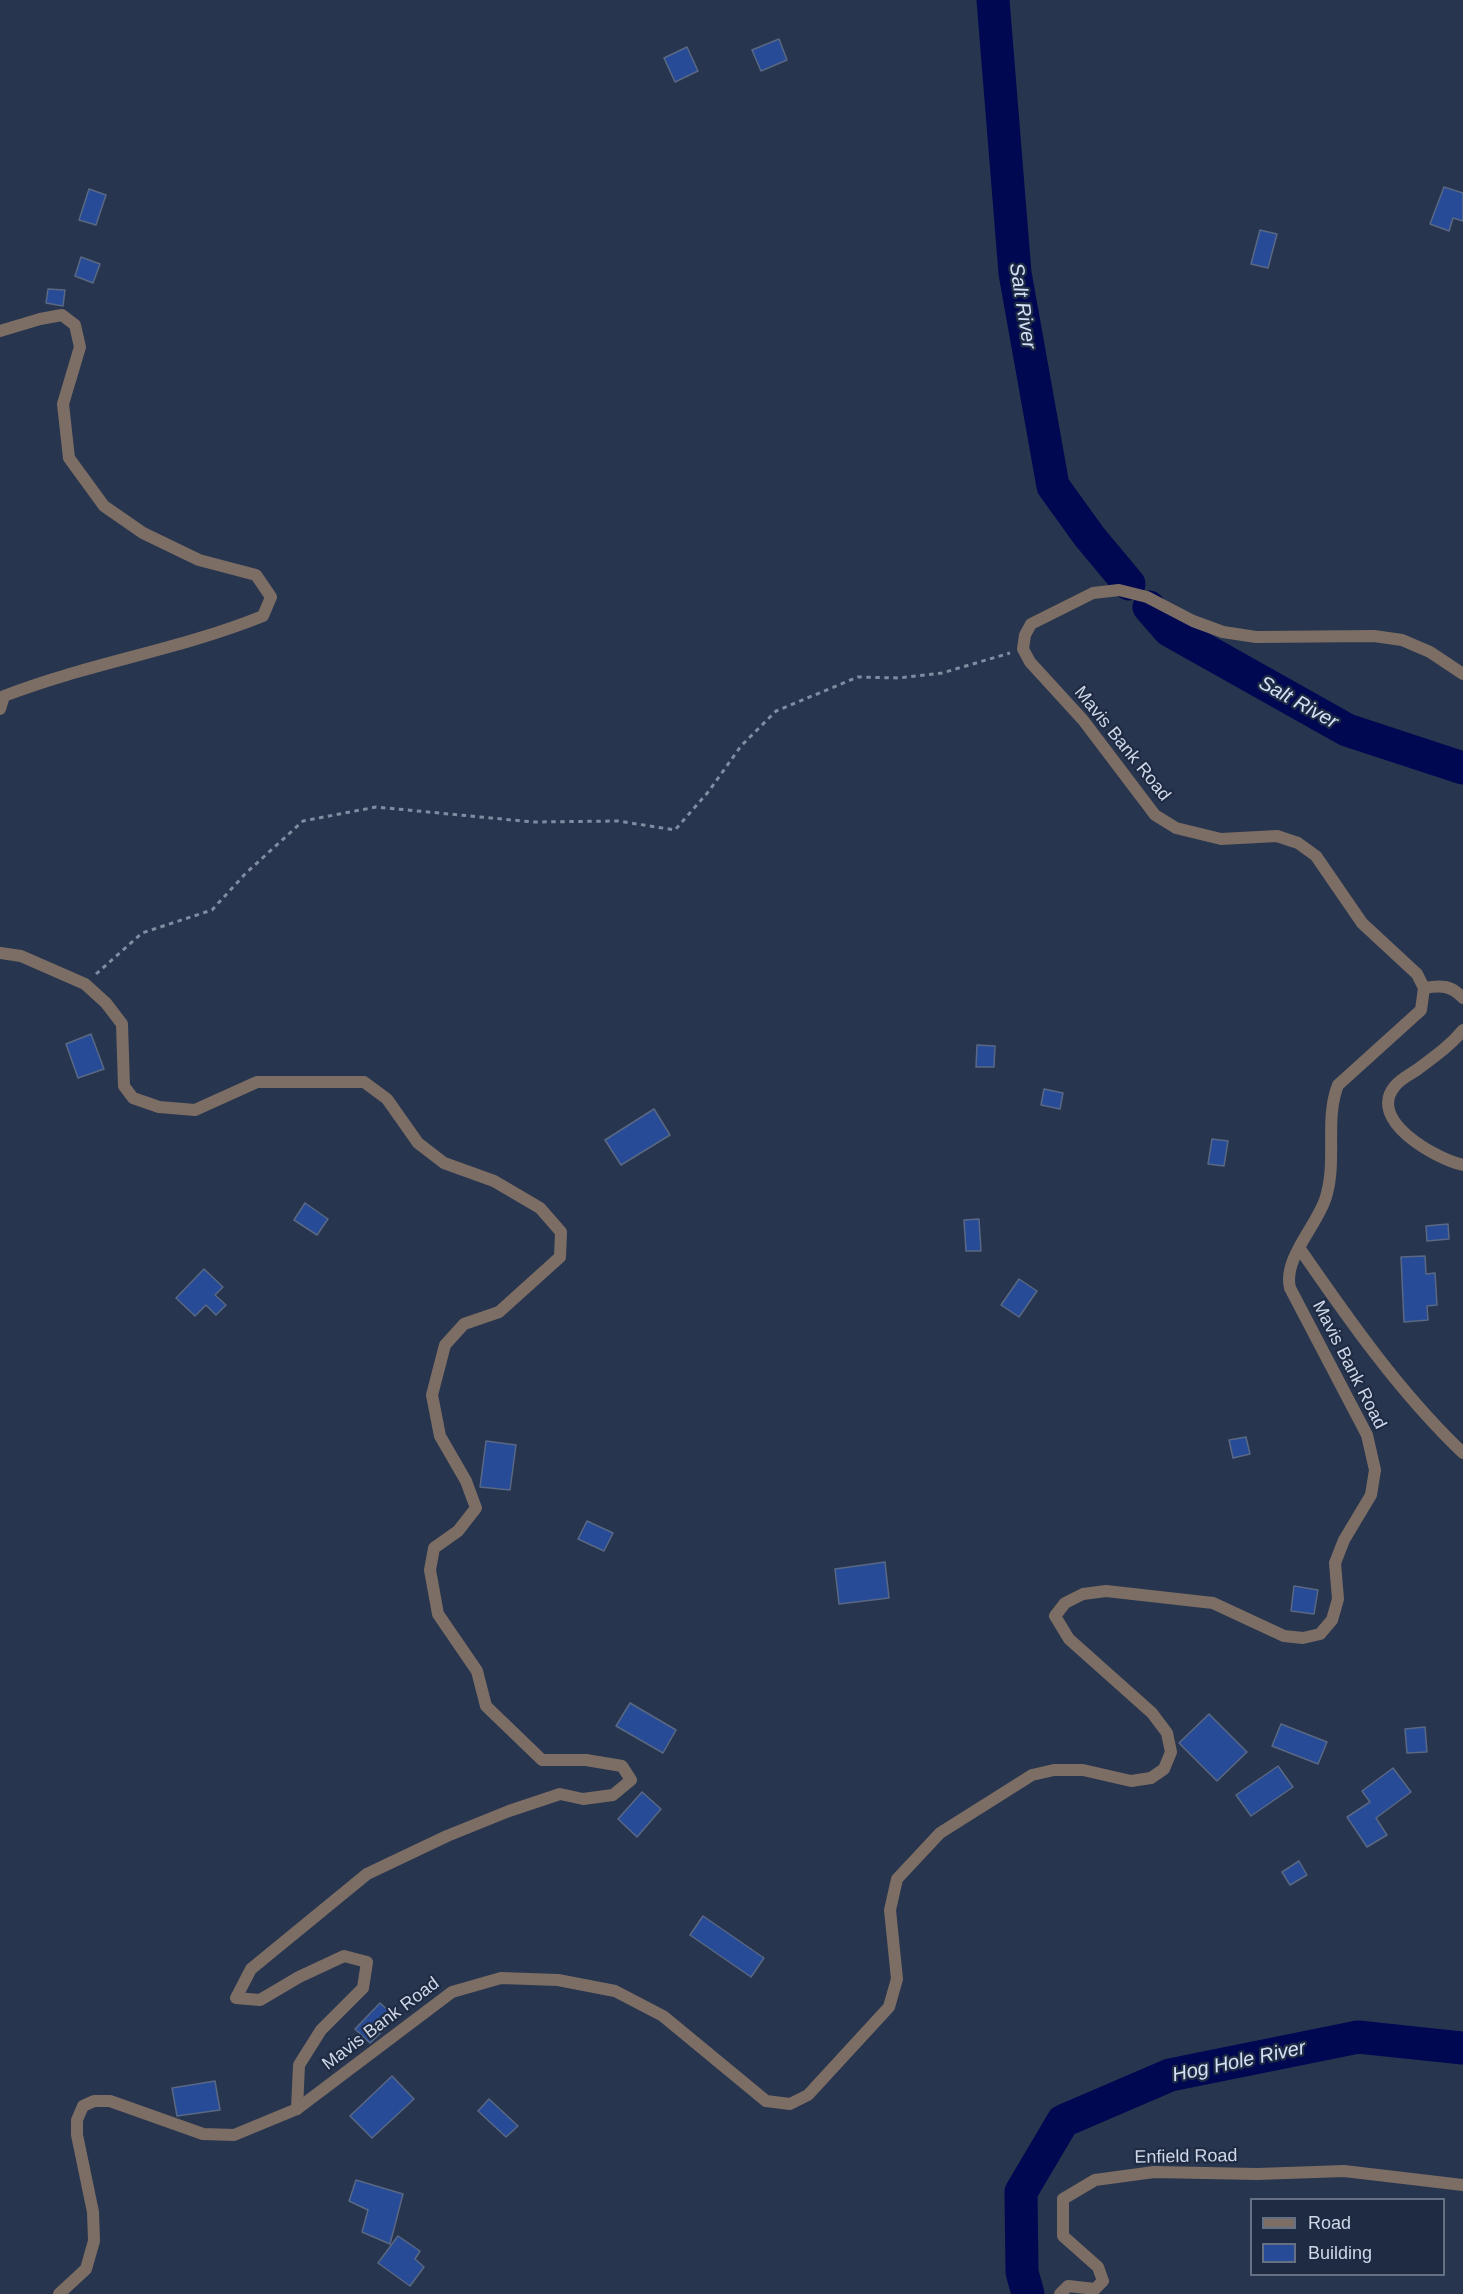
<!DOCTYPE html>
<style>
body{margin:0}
#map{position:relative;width:1463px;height:2294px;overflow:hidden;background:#28354e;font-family:Arial,sans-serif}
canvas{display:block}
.legend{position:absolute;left:1250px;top:2198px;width:195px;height:78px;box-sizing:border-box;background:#1e2b43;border:2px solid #657085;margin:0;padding:8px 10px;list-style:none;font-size:18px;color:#cfd7e8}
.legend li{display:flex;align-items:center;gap:12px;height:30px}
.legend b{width:30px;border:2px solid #657085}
</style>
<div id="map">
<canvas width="1463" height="2294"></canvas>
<ul class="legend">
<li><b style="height:8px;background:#7c6e65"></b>Road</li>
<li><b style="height:16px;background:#274b96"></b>Building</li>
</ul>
</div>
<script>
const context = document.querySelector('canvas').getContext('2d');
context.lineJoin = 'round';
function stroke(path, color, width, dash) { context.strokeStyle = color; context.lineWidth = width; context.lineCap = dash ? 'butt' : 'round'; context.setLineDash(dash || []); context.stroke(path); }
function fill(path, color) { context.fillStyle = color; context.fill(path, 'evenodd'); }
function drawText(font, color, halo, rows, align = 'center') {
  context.font = font + ' Arial,sans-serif'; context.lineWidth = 4.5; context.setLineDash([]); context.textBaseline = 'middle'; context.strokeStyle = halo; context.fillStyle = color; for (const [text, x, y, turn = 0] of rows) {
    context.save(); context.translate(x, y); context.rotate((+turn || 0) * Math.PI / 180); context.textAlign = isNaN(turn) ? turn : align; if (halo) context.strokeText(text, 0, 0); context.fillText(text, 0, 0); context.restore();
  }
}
const river = new Path2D(`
 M993,0L1015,273L1053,486L1089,536L1129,584
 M1149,607L1169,630L1347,730L1463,768
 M1028,2294L1022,2272L1021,2192L1063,2121L1170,2075L1358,2037L1463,2048`);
const building = new Path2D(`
 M779,39L787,60L761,71L752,50Z
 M687,47L698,71L675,82L664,58Z
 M1444,187L1463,193V221L1453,218L1449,231L1430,224Z
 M89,189L106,195L96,225L79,220Z
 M1260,230L1277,234L1268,268L1251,264Z
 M81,257L100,264L93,283L75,276Z
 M48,289L65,290L63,306L46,303Z
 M91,1034L104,1069L78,1078L66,1044Z
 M977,1045L995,1046L994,1067H976Z
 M1044,1089L1063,1093L1060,1109L1041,1105Z
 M654,1109L670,1135L621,1165L605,1140Z
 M1212,1139L1228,1141L1224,1166L1208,1164Z
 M305,1203L328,1219L317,1235L294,1220Z
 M979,1219L981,1251H966L964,1220Z
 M1448,1224L1449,1239L1427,1241L1426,1226Z
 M1425,1256L1426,1274L1435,1273L1437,1305L1427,1306L1428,1320L1404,1322L1401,1257Z
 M204,1269L223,1287L215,1295L226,1305L216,1315L206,1305L195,1316L176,1298Z
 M1019,1279L1037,1291L1019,1317L1001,1305Z
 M1246,1437L1250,1454L1233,1458L1229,1440Z
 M486,1441L516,1445L510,1490L480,1487Z
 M587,1521L613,1533L604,1551L578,1539Z
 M885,1562L889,1598L839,1604L835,1569Z
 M1294,1586L1318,1590L1314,1614L1291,1611Z
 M630,1703L676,1730L663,1753L616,1726Z
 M1209,1714L1247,1752L1217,1781L1179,1743Z
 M1281,1724L1327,1742L1318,1764L1272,1746Z
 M1425,1727L1427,1752L1407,1753L1405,1729Z
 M1278,1766L1293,1787L1251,1816L1236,1795Z
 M1393,1768L1411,1792L1376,1818L1387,1835L1367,1847L1347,1817L1370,1802L1362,1791Z
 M642,1792L661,1809L637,1837L618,1819Z
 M1299,1861L1307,1875L1290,1885L1282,1872Z
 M703,1916L764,1958L751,1977L690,1935Z
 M380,2003L396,2018L370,2043L355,2029Z
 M392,2076L414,2099L372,2138L350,2116Z
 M215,2081L220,2110L177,2116L172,2088Z
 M489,2099L518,2126L506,2137L478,2111Z
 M356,2180L403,2194L390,2244L362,2232L368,2210L349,2201Z
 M398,2236L420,2251L415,2259L424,2267L410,2286L378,2263Z`);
const path = new Path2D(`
 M96,974L142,933L212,910L246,873L303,821L376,807L533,822L618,821L675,830L709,791L741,746L776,711L858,677L899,678L942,673L1010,653`);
const minor = new Path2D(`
 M0,331L40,319L62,315L75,325L80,347L63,404L69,458L104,506L143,533L199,560L256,575L271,597L263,616C179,650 89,663 4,696L0,709
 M0,953L21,956L85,984L106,1003L122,1024L124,1086L133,1098L159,1107L195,1110L257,1082H364L387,1099L418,1143L444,1163L494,1181L540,1208L561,1232L560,1257L499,1312L464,1324L445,1345L432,1395L440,1436L466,1481L476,1508L458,1531L434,1548L430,1570L438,1614L477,1671L486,1706L542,1760H586L622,1766L631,1780L613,1795L583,1799L560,1794L509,1811L447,1836L367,1874L251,1969L236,1998L260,2000L299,1977L344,1956L367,1962L363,1988L321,2030L299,2065L297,2109
 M1424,988C1441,985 1451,985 1463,998
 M1463,1030C1450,1046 1434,1057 1418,1069C1411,1074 1400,1079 1395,1086C1366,1120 1436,1159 1463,1165
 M1300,1249C1349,1320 1400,1393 1463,1453
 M1060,2294L1068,2286L1095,2289L1103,2281L1098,2267L1063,2236V2199L1095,2180L1154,2172L1257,2174L1344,2171L1463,2185`);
const tertiary = new Path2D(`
 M59,2294L86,2269L94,2241L93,2212L77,2135V2120L83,2106L94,2101H110L203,2134L234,2135L297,2109L452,1992L501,1978L558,1980L615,1991L663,2016L766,2101L790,2104L808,2095L889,2007L897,1979L890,1910L897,1879L940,1833L1032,1775L1054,1770H1083L1131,1781L1151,1778L1164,1769L1171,1752L1167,1733L1152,1713L1069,1639L1055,1616L1065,1603L1083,1594L1106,1591L1213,1603L1284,1636L1303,1638L1320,1634L1332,1620L1338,1599L1335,1563L1344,1540L1371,1495L1375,1470L1367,1435L1290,1288C1283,1259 1315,1228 1325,1200C1338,1162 1324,1120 1338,1085L1421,1010L1424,988L1417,974L1362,923L1316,856L1298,843L1277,836L1221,839L1176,828L1155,815L1083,720L1030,662L1023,649L1025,635L1031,624L1093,593L1119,590L1147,597L1193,621L1223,632L1256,637L1374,636L1402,640L1430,652L1463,674`);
const streetNames = [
 ["Mavis Bank Road",1122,744,51],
 ["Mavis Bank Road",1349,1365,63],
 ["Mavis Bank Road",381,2024,-37],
 ["Enfield Road",1186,2157,-1]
];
const waterNames = [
 ["Salt River",1022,306,81],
 ["Salt River",1298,703,29],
 ["Hog Hole River",1239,2062,-12]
];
stroke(river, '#000852', 33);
fill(building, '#274b96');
stroke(building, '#596884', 1.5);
stroke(path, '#818ca0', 3, [4.5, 4.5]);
stroke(minor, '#7c6e65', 12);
stroke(tertiary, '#7c6e65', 12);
drawText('18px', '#cfd7e8', '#1e2b43', streetNames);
drawText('italic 20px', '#d4e0f5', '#1e2b43', waterNames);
</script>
